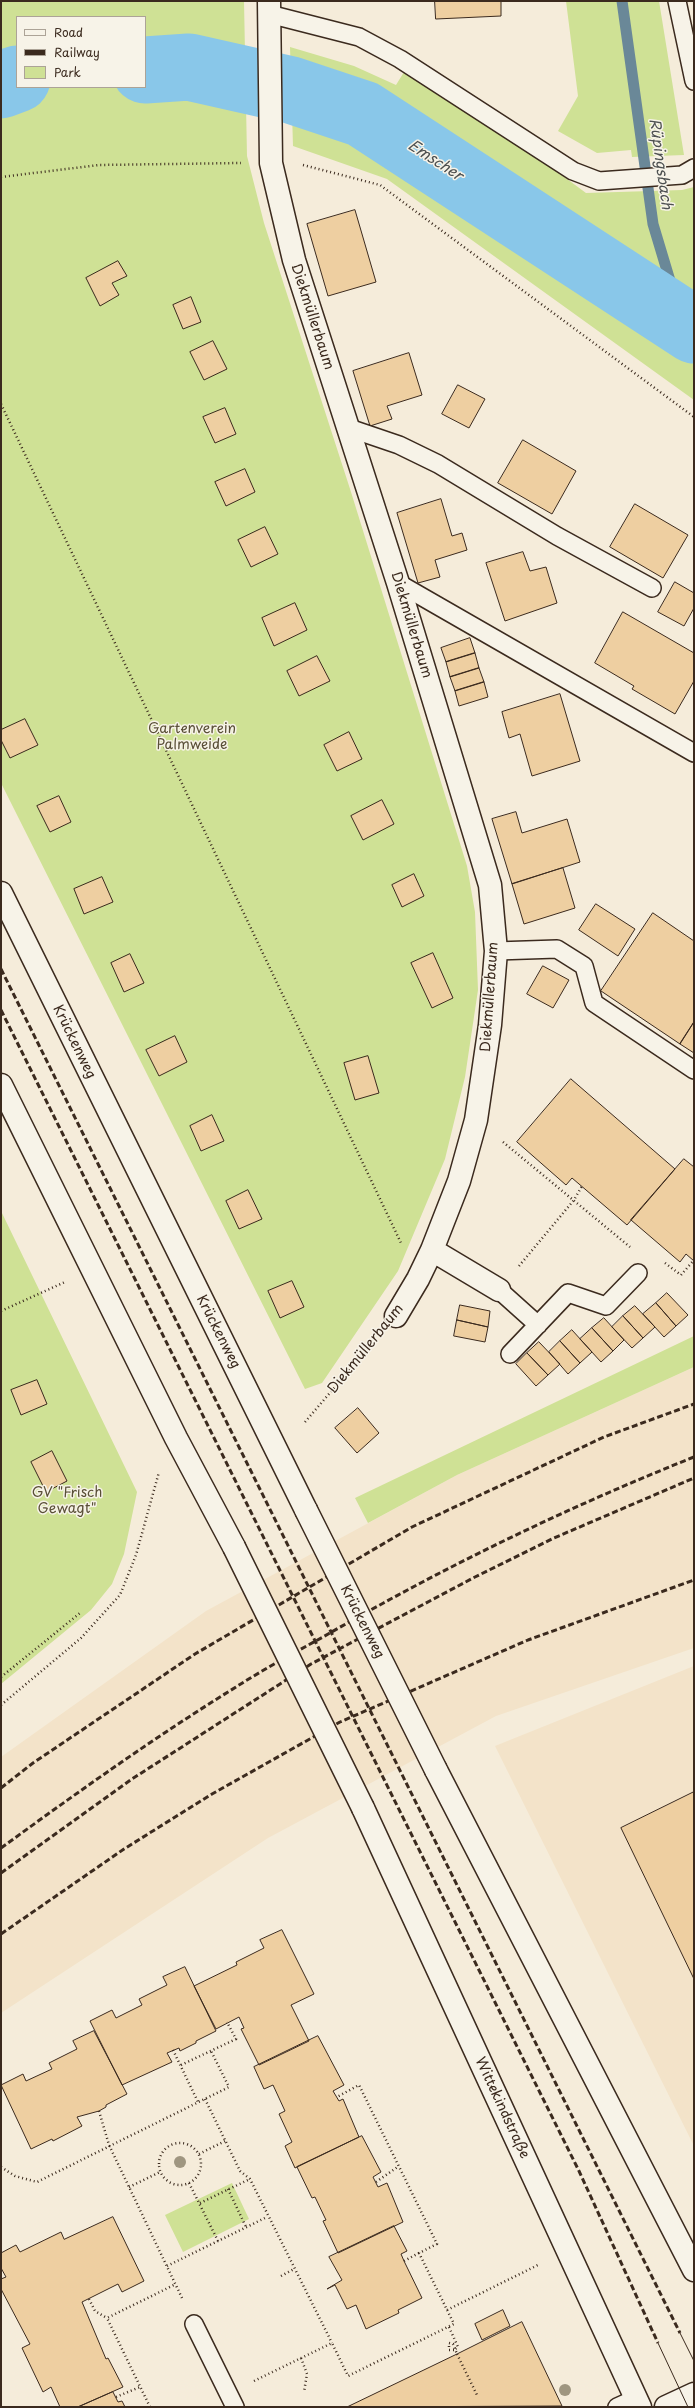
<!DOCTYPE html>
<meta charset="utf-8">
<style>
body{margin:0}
#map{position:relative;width:695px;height:2408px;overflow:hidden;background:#f5ecda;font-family:"Playpen Sans",sans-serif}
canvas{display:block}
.frame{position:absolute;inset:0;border:2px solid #3b2a1e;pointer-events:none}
.legend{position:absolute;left:16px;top:16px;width:130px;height:72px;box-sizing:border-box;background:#f7f3e8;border:1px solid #aca397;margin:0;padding:5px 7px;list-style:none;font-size:12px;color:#3b2a1e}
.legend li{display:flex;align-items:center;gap:8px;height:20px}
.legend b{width:20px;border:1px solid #aca397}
</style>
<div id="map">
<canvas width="695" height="2408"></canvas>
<div class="frame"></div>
<ul class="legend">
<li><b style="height:5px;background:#f7f3e8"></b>Road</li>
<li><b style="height:5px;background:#3b2a1e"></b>Railway</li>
<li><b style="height:11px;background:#cfe195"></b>Park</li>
</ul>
</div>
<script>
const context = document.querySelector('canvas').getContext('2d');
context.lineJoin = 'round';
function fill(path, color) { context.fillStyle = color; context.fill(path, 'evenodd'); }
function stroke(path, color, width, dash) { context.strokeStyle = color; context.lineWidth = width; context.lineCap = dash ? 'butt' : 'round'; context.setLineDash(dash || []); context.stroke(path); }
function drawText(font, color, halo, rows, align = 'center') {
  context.font = font + ' "Playpen Sans",sans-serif'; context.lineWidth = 3; context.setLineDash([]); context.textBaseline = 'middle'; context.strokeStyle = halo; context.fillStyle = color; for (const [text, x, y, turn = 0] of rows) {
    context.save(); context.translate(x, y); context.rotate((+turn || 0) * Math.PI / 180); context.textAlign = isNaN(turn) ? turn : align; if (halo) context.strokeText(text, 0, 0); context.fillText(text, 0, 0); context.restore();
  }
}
const built = new Path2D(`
 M694,1367V1648L496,1716L268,1838L1,2013V1757L206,1611L457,1475Z
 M694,1666V2146L495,1746Z`);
const green = new Path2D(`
 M1,1H244L247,156L264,223L351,492L467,866L475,912L478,990L465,1077L445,1159L398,1271L322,1383L305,1389L1,783ZM17,17H145V87H17Z
 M566,1H659L684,155L632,157L631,150L597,153L558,131L578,96Z
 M290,47L354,66L396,85L404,72L548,165L586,193L682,190L694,187V400L387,179L293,146Z
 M1,1211L137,1492L124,1554L112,1584L91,1610L1,1684Z
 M694,1336V1367L457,1475L368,1523L355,1498Z
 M232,2183L249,2219L183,2252L165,2215Z`);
const stream = new Path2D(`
 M622,1L653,224L674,294L694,322`);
const river = new Path2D(`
 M145,70L189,67L291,90L363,114L694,330
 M1,85L17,79`);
const building = new Path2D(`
 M435,1H501V16L436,19Z
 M355,210L376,282L328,296L307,224Z
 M118,261L127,276L112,283L119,295L100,306L86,278Z
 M191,297L201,322L183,329L173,305Z
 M213,341L227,369L204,380L190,352Z
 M409,353L422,395L387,406L392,419L370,426L353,371Z
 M458,385L485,399L469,428L442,414Z
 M225,408L236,434L215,443L203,417Z
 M523,440L576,471L552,514L498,483Z
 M245,469L255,492L226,506L215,482Z
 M441,499L452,536L462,533L467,550L435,560L440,577L418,583L397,513Z
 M635,504L688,535L663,578L610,547Z
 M265,527L278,554L251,567L238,540Z
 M523,552L530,571L546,567L557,603L505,621L486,563Z
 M675,582L694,593V608L684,626L658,612Z
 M295,603L307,630L274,646L262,618Z
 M623,612L694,653V681L675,714L632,689L634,686L595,663Z
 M470,638L475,653L446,662L441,648Z
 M475,653L479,668L450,677L446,662Z
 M317,656L330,681L299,696L287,671Z
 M479,668L484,682L455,691L450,677Z
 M484,682L488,697L459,706L455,691Z
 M560,694L580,761L532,776L520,734L509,738L502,712Z
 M25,719L38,745L10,758L1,740V730Z
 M349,732L362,759L337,771L324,745Z
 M59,796L71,822L50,832L37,806Z
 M382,800L394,824L363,840L351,816Z
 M516,812L522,833L567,819L580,862L512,884L492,819Z
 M563,868L575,908L524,924L512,884Z
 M414,874L424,896L402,907L392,885Z
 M102,877L113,902L84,914L74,889Z
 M596,904L635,929L618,956L579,930Z
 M653,913L694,941V1022L680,1044L601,991Z
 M433,953L453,998L432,1008L411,963Z
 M130,954L144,983L124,992L111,963Z
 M543,966L569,980L553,1008L527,994Z
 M694,1022V1053L680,1044Z
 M175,1036L187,1062L159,1076L146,1050Z
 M368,1056L379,1093L355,1100L344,1063Z
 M571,1079L675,1169L627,1225L572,1178L566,1185L517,1142Z
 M212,1115L224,1141L201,1151L190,1126Z
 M684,1159L694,1167V1261L686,1254L680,1262L631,1220Z
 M248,1190L262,1219L239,1229L226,1201Z
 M292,1281L304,1307L280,1318L268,1291Z
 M667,1293L688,1315L676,1326L656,1303Z
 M656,1303L676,1326L664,1337L643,1314Z
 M460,1305L490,1311L488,1327L457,1320Z
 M635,1306L655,1327L643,1338L623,1316Z
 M623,1316L643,1338L632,1348L612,1327Z
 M604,1318L624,1340L613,1351L592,1328Z
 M457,1320L488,1327L485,1342L454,1336Z
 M592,1328L613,1351L601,1362L580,1339Z
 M572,1330L592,1352L580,1363L560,1341Z
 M560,1341L580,1363L568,1374L549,1352Z
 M539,1342L560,1364L548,1375L527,1353Z
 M527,1353L548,1375L536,1386L516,1364Z
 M37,1380L47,1404L21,1415L11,1390Z
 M358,1408L379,1433L357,1453L335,1428Z
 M52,1451L67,1481L46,1492L31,1462Z
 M694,1792V1979L621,1828Z
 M282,1930L314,1994L291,2005L309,2041L259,2065L241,2029L244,2028L239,2017L216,2029L194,1986L237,1965L236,1962L264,1948L260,1940Z
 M185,1967L216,2031L196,2041V2043L180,2051L179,2048L167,2053L172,2062L122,2085L90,2021L112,2010L116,2018L142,2005L139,1999L167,1985L163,1977Z
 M94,2031L127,2094L106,2105V2107L99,2111L77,2117L82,2126L53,2141L52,2139L31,2149L1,2085L23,2074L26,2081L52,2069L49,2063L77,2049L73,2041Z
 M318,2036L344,2085L333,2091L339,2101L343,2099L359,2137L295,2168L285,2146L292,2142L279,2114L285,2111L273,2085L264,2089L254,2067Z
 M362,2136L381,2172L373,2177L378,2187L387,2183L403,2222L338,2253L323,2221L326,2220L315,2197L312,2198L297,2167Z
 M113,2217L144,2281L122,2292L118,2284L82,2302L106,2359L108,2358L123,2387L78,2407H60L51,2387L43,2392L22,2348L30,2344L1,2289V2279L6,2277L1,2268V2253L16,2245L20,2252L61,2232L64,2239Z
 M394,2226L407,2251L401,2254L404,2261L422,2298L398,2310L399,2313L366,2329L356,2305L347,2309L335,2285L327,2289L342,2280L329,2257Z
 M503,2310L510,2326L482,2340L475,2324Z
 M522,2322L562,2406L347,2407L457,2354Z
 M113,2392L118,2402L122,2401L125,2407H78Z`);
const path = new Path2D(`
 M303,165L380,185L694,417
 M1,177L99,165L241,163
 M1,404L401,1243
 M503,1142L630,1247
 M665,1263L681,1275L694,1260
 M519,1266L574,1200L582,1186
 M1,1311L65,1282
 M305,1422L376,1339
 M1,1677L80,1613
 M1,1705L81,1638L120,1595L136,1555L159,1472
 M173,2050L198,2102
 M181,2065L236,2039L227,2022
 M205,2099L240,2171L250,2179L332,2343
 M99,2111L109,2145L182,2298
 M159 2164a21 21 0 1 1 42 0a21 21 0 1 1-42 0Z
 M199,2154L225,2141
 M1,2167L15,2176L37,2182L229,2087L211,2051
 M376,2182L399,2166
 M189,2183L218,2241
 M129,2187L160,2172
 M228,2189L246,2227
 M200,2203L250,2179
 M404,2261L419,2253
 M167,2266L267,2217
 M281,2276L294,2269
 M89,2299L95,2311L107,2318
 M447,2310L538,2265
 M449,2327L458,2347L454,2350
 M457,2354L477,2395
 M301,2358L307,2374L304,2392
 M254,2381L332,2343L348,2376L454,2324L419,2253L437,2244L359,2085L337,2097
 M116,2397L140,2387
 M150,2407L107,2318L176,2284`);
const service = new Path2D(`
 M677,1L694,81
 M269,14L359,37L400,59L573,171L599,181L682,175L694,168
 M349,428L399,445L438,464L557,536L652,588
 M398,583L694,753
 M496,951L557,949L584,966L594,1003L694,1070
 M499,1290L538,1325
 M510,1354L568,1293L606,1306L638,1273
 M194,2324L235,2407
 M617,2407L637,2398`);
const minor = new Path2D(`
 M269,1L271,163L294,260L398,583L490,885L496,951L490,1025L476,1120L459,1181L432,1250L418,1279L396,1316
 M432,1250L499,1290`);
const secondary = new Path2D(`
 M1,893L306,1510
 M1,1085L176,1438L234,1547
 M436,1770L694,2270
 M363,1808L640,2407
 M666,2407L694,2394`);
const tram = new Path2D(`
 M680,2333L694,2361
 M658,2343L688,2407`);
const rail = new Path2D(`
 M1,969L680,2333
 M1,1010L579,2171L658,2343
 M1,1788L33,1763L195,1654L412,1527L604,1437L694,1404
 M1,1848C78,1792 155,1737 236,1687C264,1669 294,1653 323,1637C442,1568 566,1508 694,1457
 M1,1873L132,1779L311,1664L475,1577L554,1538L694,1478
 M1,1934L124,1849L212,1794L340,1722L528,1640L694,1580`);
const pathBridge = new Path2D(`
 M454,2350H449V2343L453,2344L457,2354`);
const secondaryBridge = new Path2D(`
 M306,1510L436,1770
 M234,1547L363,1808`);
const trees = [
 [180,2162],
 [565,2390]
];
const streetNames = [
 ["Diekmüllerbaum",312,317,72],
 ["Diekmüllerbaum",411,625,73],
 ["Diekmüllerbaum",490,997,-86],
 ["Krückenweg",74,1042,64],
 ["Krückenweg",218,1332,63],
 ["Diekmüllerbaum",366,1349,-51],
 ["Krückenweg",362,1622,63],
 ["Wittekindstraße",502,2108,65]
];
const parkNames = [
 ["Gartenverein",192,729],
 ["Palmweide",192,745],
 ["GV \"Frisch",67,1493],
 ["Gewagt\"",67,1509]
];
const waterNames = [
 ["Emscher",435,161,33],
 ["Rüpingsbach",660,164,82]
];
fill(built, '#f3e3c9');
fill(green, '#cfe195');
stroke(stream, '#6a8898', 11);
stroke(river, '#89c7e9', 67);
fill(building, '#eecfa1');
stroke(building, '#3b2a1e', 1);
stroke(service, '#3b2a1e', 20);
stroke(minor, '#3b2a1e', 25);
stroke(secondary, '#3b2a1e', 25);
stroke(path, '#3b2a1e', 2.5, [1, 3]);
stroke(service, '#f7f3e8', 17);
stroke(minor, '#f7f3e8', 22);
stroke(secondary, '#f7f3e8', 22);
stroke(tram, '#3b2a1e', 1);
stroke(rail, '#3b2a1e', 3, [6, 3]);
stroke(secondaryBridge, '#3b2a1e', 25, []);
stroke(pathBridge, '#3b2a1e', 2.5, [1, 3]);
stroke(secondaryBridge, '#f7f3e8', 22);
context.fillStyle = '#9f9680';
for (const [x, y] of trees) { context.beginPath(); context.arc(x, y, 6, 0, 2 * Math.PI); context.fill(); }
drawText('14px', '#3b2a1e', '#f7f3e8', streetNames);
drawText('14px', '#594f36', '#f7f3e8', parkNames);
drawText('italic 15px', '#4e5151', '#f7f3e8', waterNames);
</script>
